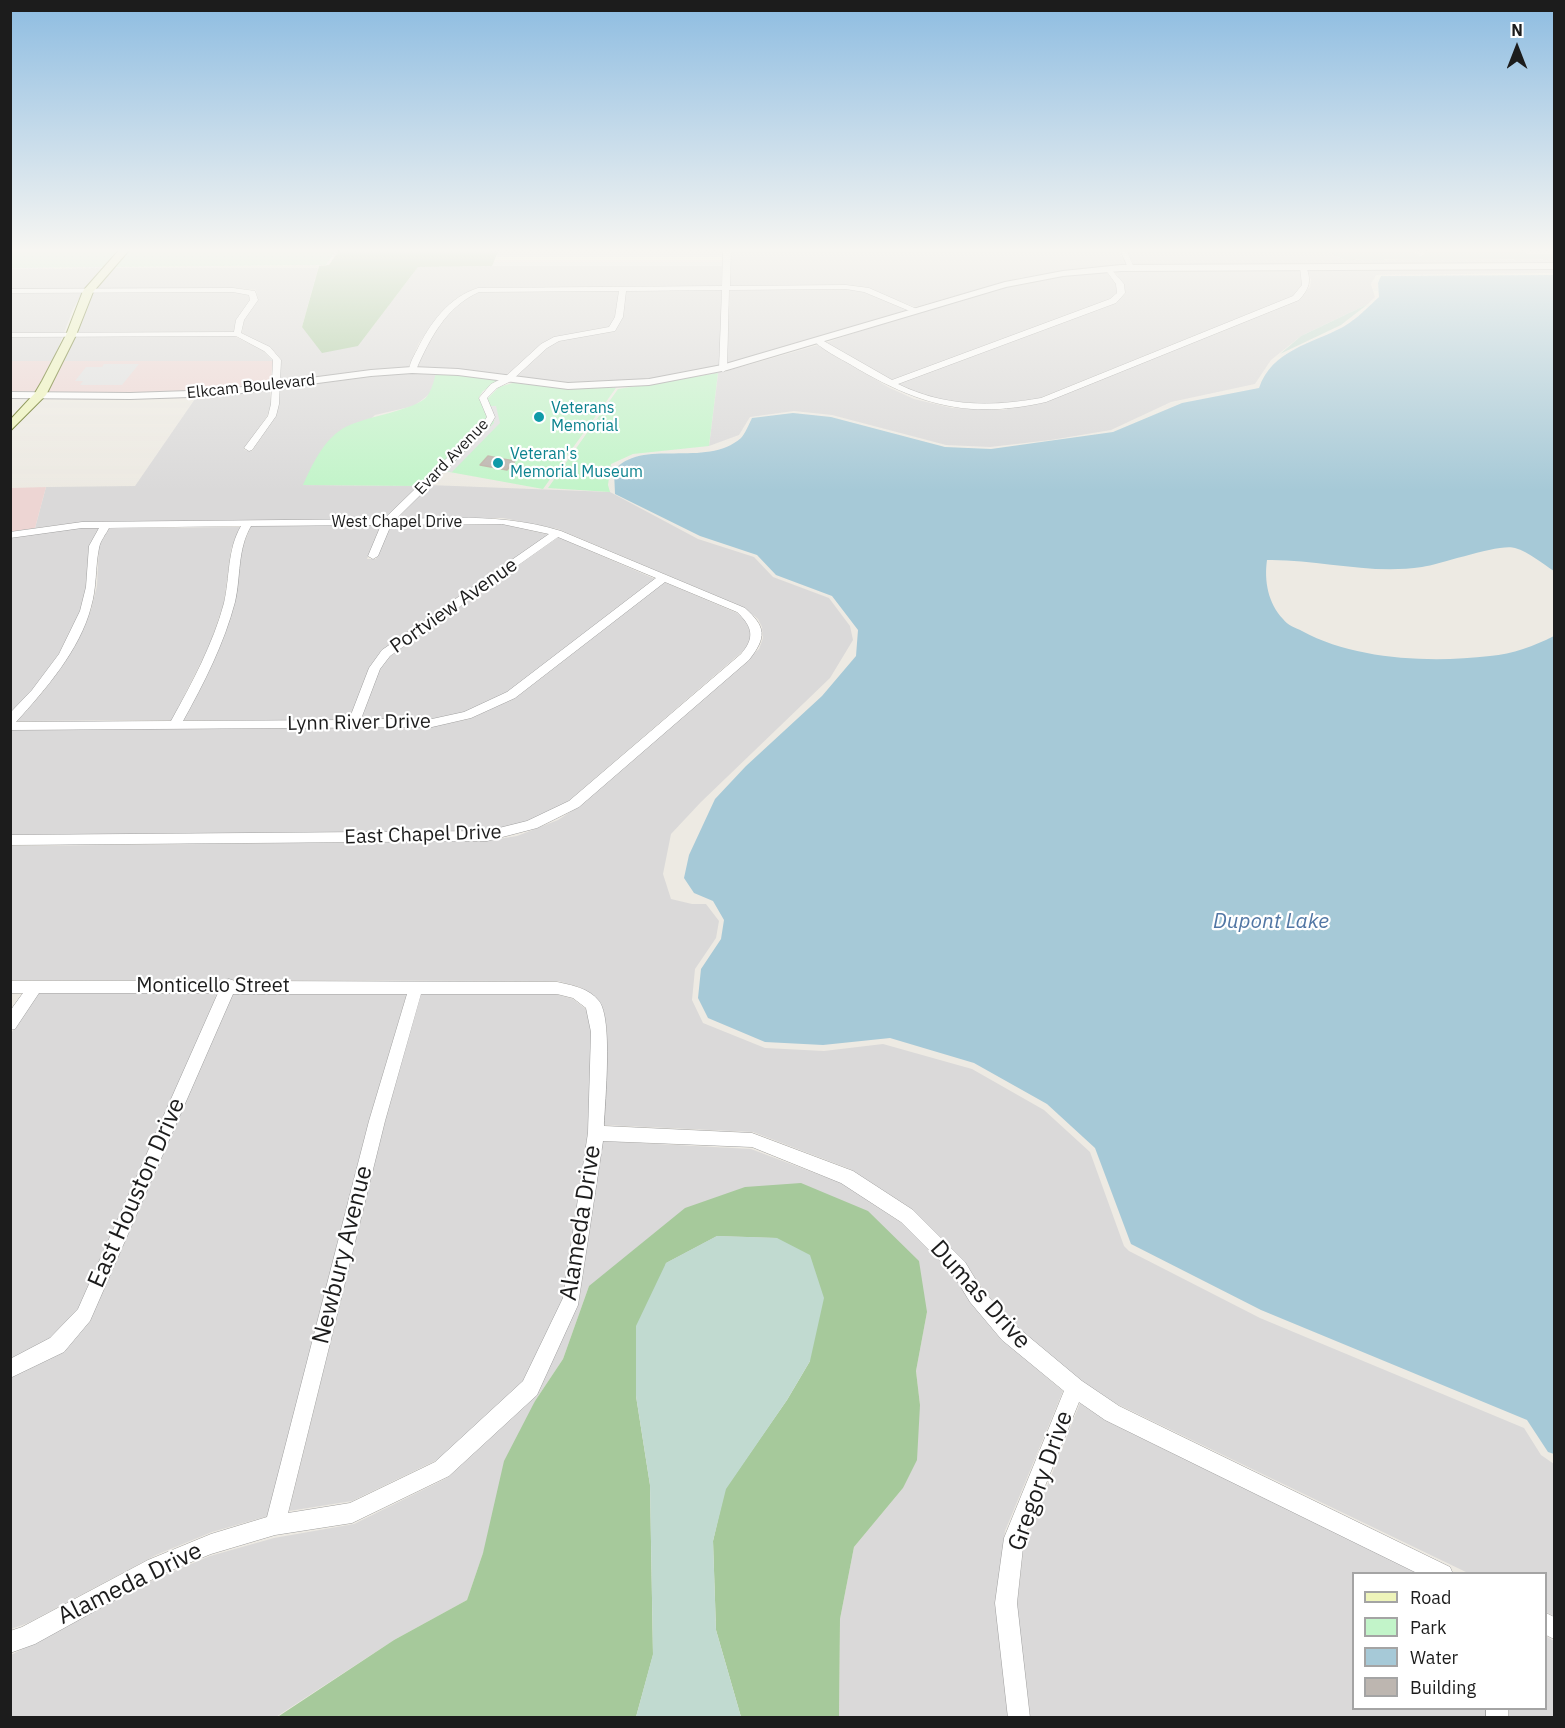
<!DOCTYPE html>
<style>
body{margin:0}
#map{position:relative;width:1565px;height:1728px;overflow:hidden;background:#edeae3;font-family:"IBM Plex Sans",sans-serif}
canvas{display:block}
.frame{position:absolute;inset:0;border:12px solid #1c1c1c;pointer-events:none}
.legend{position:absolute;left:1352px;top:1572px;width:195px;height:138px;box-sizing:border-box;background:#fff;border:2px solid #a4a4a4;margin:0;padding:8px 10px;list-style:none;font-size:18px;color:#1c1c1c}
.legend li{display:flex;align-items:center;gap:12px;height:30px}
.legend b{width:30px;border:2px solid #a4a4a4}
.north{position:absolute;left:1487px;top:18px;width:60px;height:60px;-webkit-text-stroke:4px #fff;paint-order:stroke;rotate:0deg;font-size:16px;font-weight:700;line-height:24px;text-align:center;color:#1c1c1c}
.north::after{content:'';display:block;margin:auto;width:21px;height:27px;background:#1c1c1c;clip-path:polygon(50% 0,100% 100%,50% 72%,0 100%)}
</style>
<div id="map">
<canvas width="1565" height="1728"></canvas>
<div class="frame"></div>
<ul class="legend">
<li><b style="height:8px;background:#eef4ba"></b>Road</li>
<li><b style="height:16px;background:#c2f4c9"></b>Park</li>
<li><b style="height:16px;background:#a6c9d7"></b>Water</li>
<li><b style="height:16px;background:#bdb6b0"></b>Building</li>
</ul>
<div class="north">N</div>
</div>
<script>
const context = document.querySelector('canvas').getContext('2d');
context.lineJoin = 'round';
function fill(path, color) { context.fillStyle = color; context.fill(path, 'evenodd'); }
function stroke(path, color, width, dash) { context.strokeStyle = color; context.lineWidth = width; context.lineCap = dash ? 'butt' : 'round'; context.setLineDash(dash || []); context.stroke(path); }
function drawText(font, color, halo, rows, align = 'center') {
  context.font = font + ' "IBM Plex Sans",sans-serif'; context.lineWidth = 4.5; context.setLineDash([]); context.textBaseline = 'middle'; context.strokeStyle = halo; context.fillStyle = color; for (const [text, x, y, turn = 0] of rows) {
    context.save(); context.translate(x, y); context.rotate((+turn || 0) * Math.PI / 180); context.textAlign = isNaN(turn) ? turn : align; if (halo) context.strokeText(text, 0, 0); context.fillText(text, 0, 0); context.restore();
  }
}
const residential = new Path2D(`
 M731,249H1119L1127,267L1065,271L1020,278L915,307L868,289L847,286H730Z
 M1126,249H1323L1344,260L1554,259V264L1134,267Z
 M492,266H724L723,286L476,288L457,298L430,327L419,343L408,368L279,384L281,359L271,348L242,333L244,320L258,300L256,290L234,288L93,289L111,268H318L302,327L358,346L418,267Z
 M104,268L86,289L11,290L10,269Z
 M1554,268V273L1376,275L1371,284L1375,297L1368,304L1301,336L1271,360L1255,384L1171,402L1111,430L1051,440L990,447L946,445L832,415L794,411L750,417L739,435L709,446L718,374L696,376L727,371L818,345L888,387L914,399L952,408L1003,410L1046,402L1299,299L1310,287L1311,280L1307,270Z
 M1113,270H1300L1304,279L1303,286L1293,296L1040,398L1021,403L977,406L934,400L895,384L1116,302L1125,293L1123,283Z
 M1106,271L1116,284L1117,292L1110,300L889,381L825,343L915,312L1023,282Z
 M730,289H846L864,292L909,309L817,341L727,366Z
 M723,290L719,367L662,378L593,385L514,377L547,347L559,340L614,330L622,317L626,291Z
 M231,291L249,294L250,301L236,320L234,332L72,333L90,292Z
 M478,291H619L615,317L609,328L555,337L507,377L416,368L426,343L437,327L463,299Z
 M83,292L73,309L64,333H11L10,293Z
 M234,336L264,351L273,361H63L70,337Z
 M11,337H62L54,361H11Z
 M411,372L456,374L414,406L375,415L303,485L420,486L385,519L84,522L35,528L46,487L135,486L197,396L270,389L271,405L267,416L244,450L252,451L276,415L279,403V388Z
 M429,485L610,492L698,539L754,557L773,577L829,598L850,626L853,640L830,678L701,802L671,834L663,874L671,899L692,904H706L719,921L716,938L695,969L692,1000L703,1023L765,1048L824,1051L883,1044L972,1069L1044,1110L1090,1152L1124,1246L1129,1251L1260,1318L1524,1428L1541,1455L1554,1464V1616L1546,1612V1574L1468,1573L1115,1403L1078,1380L1014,1326L983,1290L964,1261L913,1210L850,1169L753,1132L604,1125L607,1029L600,1003L580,987L558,981L11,980L10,846L486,841L517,836L558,820L578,807L759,649L763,638L762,627L758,619L743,607L558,529L503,518L395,519Z
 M501,524L550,535L382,652L371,666L349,720H183L221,643L235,600L242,548L251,526L381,525L367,559H376L390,525Z
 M241,527L231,549L224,602L210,644L172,720L16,721L42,693L69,655L91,610L97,586L99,545L109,528Z
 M80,528H99L89,547L86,588L80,612L58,655L31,692L11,714V538Z
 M558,537L655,579L508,692L466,712L432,719H361L380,668L391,654Z
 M664,582L737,613L749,623L752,631L750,645L570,800L553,811L514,826L487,831L11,835L10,730L430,727L469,719L515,698Z
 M219,992L77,1312L54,1338L10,1359V1035L37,993Z
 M233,992L407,993L369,1121L268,1516L212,1532L156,1555L28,1623L11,1629L10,1378L58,1354Z
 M421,993L555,994L573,999L587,1010L592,1033L588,1133L564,1297L523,1382L439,1459L352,1501L289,1511L385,1121Z
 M602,1141L751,1149L844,1184L903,1224L953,1274L971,1302L1003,1340L1063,1391L1005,1531L997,1599L1009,1717H839L840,1619L854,1547L903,1488L920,1405L916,1371L927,1312L589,1286L563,1359L535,1401L467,1600L394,1640L276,1717L11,1718V1655L155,1579L210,1556L274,1538L354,1524L447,1478L535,1396L579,1302Z
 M1080,1403L1109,1422L1418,1573L1354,1574V1708L1486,1709V1718H1030L1017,1605L1024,1544Z
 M1546,1636L1554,1641V1717H1509V1709L1546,1708Z`);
const commercial = new Path2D(`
 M10,361H54L37,393H11Z
 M63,361H273L270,385L249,388L179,392L46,393Z
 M46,487L35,528L11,532V488Z`);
const forest = new Path2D(`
 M340,249H488L498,252L492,266L418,267L358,346L322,353L302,327L319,266L329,265Z
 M801,1183L868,1211L919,1261L927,1312L916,1371L920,1405L917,1460L903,1488L854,1547L840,1619L839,1717H741L716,1630L713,1541L725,1489L787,1400L810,1361L777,1238L717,1236L666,1263L636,1396L650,1485L653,1655L636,1717L279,1716L394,1640L467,1600L483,1553L504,1461L535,1401L563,1359L589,1286L685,1208L745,1187Z`);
const wetland = new Path2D(`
 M1323,249H1409L1421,256L1431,249H1520L1527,254H1554V259L1344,260Z
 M1368,304L1341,325L1280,354L1301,336Z
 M717,1236L777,1238L810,1255L824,1298L810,1361L787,1400L726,1489L713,1541L716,1630L741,1717H636L653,1654L650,1485L636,1396V1326L666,1263Z`);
const park = new Path2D(`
 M10,249H337L326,265L11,268Z
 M436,373L501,380L483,391L479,397L487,417L482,425L420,486L303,485C312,465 323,441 342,429C362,416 418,411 428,395C432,389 434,380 436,373Z
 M718,373L709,446L633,454L611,464L608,485L610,492L548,488L618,389Z
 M516,382L561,387L616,388L543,489L444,471L493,421L486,400L499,387Z`);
const parking = new Path2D(`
 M104,364H139L122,385H80L83,381H75L86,367H102Z
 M490,406H496L500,423L452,472L445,471L494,423Z`);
const water = new Path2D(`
 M1554,275V571C1543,564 1529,552 1515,548C1500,543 1442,564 1422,567C1369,575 1319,559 1267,560C1264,581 1268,603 1283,619C1287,625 1296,628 1302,631C1355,660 1431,663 1490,656C1513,654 1534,646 1554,636V1454L1548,1452L1527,1420L1261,1310L1131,1244L1095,1148L1047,1104L974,1063L890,1038L823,1045L765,1042L708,1018L698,998L701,969L721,939L724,920L713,901L694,893L684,878L689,855L715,799L746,766L822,696L856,656L858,630L832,596L776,575L757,555L700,536L615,494L614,471C640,437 706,469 741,438C745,434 749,424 752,418L793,413L831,417L945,447L991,449L1113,432L1182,403L1259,388C1272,350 1311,344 1343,327C1357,319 1368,307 1379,297L1378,283L1381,276Z`);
const building = new Path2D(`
 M488,456L503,459L515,461L507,470L480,465Z`);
const minor = new Path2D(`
 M723,249H731L730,286L846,285L869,288L919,310L912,312L864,292L846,289L729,290L727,369L723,372L719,369L722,290L626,291L623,317L615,331L559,341L547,348L511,381L497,388L487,398L495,417L489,427L396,519C453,518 505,514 561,531L745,608C766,627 767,637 749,660L579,807L537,828L487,841L10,845V835L487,831L527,821L569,801L741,654C755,638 753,627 737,612L665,582L515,698L471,718L432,727L10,730V713L32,690L59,654L80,611L86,587L89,546L99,528H82L10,538V532L82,522L384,519L483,423L487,417L479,398L491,384L505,377L541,344L554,337L609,327L615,317L619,291L479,292C446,307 430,338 416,370L409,372C409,365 413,357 417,350C430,323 449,297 478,288L722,286ZM502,524L549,534L382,650L369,668L349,720L183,721C204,683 224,644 235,602C241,577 237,550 251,526L381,525L368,556L373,559L378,556L391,525ZM241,526C227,550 230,577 224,603C213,644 192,683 171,721L16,722C45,690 80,650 91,607C97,587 95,568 99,548C100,541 106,534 109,528ZM558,537L656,578L507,692L464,712L432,719H361L380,669L390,656Z
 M1120,249H1126L1135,270H1129Z
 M1109,267L1124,284L1125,293L1116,303L898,384C945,407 991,407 1041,398L1293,296L1302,285L1300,267H1306C1312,281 1309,289 1299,300L1046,402C971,419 922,406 858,369C844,360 827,353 815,342L822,340L892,380L1110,299L1117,293L1116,284L1105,269Z
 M233,288L255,291L258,300L244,320L241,333L270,347L281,360L279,404L276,416L252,450L249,451L244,448L268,416L271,404L273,360L264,351L236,336L10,337V333L234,332L236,320L250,300L249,295L233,292L10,293V289Z
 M229,979L235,981L557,982C571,985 589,988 599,1001C613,1019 605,1101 604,1126L752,1133L853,1171L913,1210L965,1262L982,1290L1016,1326L1082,1381L1119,1406L1450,1567L1453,1574H1419L1105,1420L1079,1402L1024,1538L1017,1603L1030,1718H1008L995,1603L1004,1538L1064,1391L1002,1340L970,1302L953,1274L901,1222L841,1183L752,1147L603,1141L578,1305L537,1395L449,1476L352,1523L275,1535L211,1554L162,1574L35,1644L10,1653V1631L22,1627L148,1560L211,1534L267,1517L369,1121L407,994H233L90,1321L64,1352L10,1378V1359L50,1338L78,1309L218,993H39L15,1029L10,1030V1011L23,993H10V981H223ZM421,994H557L573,998L586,1008L591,1032L588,1133L563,1298L523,1381L435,1462L350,1503L288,1513L385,1121Z
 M1546,1613L1554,1617V1639L1546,1635Z
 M1486,1708H1508V1718H1486Z`);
const tertiary = new Path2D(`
 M1554,263V269L1121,271L1063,276L1006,287L727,370L649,385L568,389L458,375L412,373L371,376L219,396L130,399L10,398V392L130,393L219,390L371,370L412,367L458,369L568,383L649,379L722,365L1005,282L1063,271L1121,265Z`);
const secondary = new Path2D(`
 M120,249H130L93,292L76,335L46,395L10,431V420L35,393L42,381L66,335L83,291Z`);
const markers = [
 [539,417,6,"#0f9aa8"],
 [498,463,6,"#0f9aa8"]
];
const farStreetnames = [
 ["Elkcam Boulevard",251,387,-6],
 ["Evard Avenue",452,457,-46],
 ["West Chapel Drive",397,522]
];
const farCulturenames = [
 ["Veterans",551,408],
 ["Memorial",551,426],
 ["Veteran's",510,454],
 ["Memorial Museum",510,472]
];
const streetNames = [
 ["Portview Avenue",454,606,-35],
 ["Lynn River Drive",359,723,-1],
 ["East Chapel Drive",423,835,-2],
 ["Monticello Street",213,986]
];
const waterNames = [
 ["Dupont Lake",1271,922]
];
const nearStreetnames = [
 ["East Houston Drive",137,1193,-66],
 ["Alameda Drive",581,1223,-81],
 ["Newbury Avenue",343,1255,-76],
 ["Dumas Drive",980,1295,48],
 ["Gregory Drive",1041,1481,-70],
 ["Alameda Drive",130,1584,-26]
];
fill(residential, '#dad9d9');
fill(commercial, '#edd5d3');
fill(forest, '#a6c99b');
fill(wetland, '#c1dad0');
fill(park, '#c2f4c9');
fill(parking, '#e0e0e0');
fill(water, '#a6c9d7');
fill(building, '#bdb6b0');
stroke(building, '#bdb2a6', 1.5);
stroke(minor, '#a0a0a0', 1);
stroke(tertiary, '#a0a0a0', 2);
stroke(secondary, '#5a690d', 2);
fill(minor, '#fff');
fill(tertiary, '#fff');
fill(secondary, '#eef4ba');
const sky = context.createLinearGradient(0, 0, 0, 491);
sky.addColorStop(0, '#8dbce1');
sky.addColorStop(0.51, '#f7f6f2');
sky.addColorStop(1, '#f7f6f200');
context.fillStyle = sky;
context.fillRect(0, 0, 1565, 491);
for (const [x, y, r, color] of markers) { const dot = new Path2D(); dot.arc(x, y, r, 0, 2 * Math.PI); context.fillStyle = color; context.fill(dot); stroke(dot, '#fff', 2); }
drawText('16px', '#1c1c1c', '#fff', farStreetnames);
drawText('16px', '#0d838f', '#fff', farCulturenames, 'left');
drawText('20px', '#1c1c1c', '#fff', streetNames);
drawText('italic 21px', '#5176a4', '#fff', waterNames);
drawText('24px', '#1c1c1c', '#fff', nearStreetnames);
</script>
